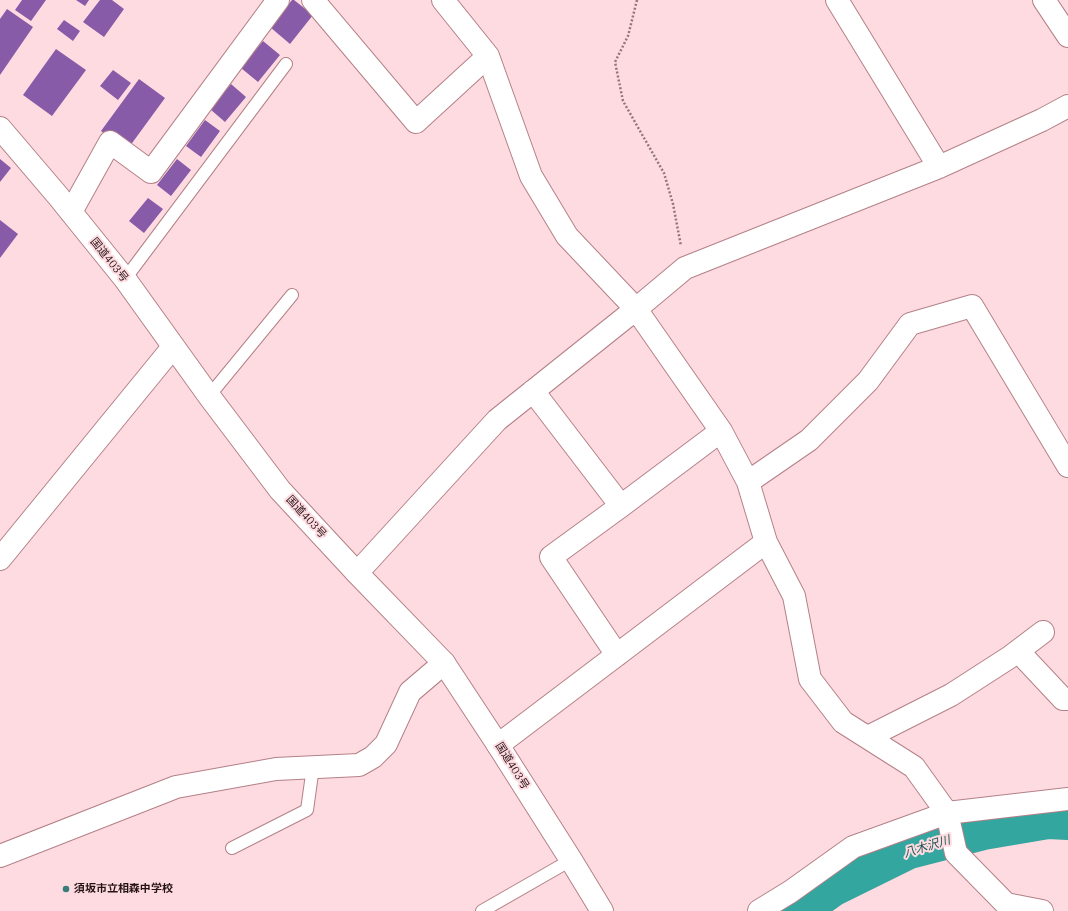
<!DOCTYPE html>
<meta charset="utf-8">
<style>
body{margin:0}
canvas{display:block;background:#fedbe0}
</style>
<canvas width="1068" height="911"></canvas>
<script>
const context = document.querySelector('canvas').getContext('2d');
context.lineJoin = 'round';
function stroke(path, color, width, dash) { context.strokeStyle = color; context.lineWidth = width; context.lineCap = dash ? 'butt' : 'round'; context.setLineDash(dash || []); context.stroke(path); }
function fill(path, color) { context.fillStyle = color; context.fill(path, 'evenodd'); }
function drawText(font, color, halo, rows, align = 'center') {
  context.font = font + ' "IBM Plex Serif","Noto Sans JP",serif'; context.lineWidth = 4; context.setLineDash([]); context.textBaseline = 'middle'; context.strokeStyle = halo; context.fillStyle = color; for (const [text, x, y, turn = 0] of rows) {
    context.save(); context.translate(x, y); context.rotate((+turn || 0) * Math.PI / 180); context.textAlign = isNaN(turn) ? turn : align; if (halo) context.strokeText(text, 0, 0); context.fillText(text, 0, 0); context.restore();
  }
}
const river = new Path2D(`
 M800,911L832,888L909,850L983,831L1048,820L1068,821`);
const building = new Path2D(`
 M22,0H46L31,21L15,10Z
 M76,0H89L85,6Z
 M100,0H112L124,9L104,37L83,22Z
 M292,0H294L313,15L290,44L270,27Z
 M7,9L33,27L0,75V19Z
 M64,20L80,31L73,41L57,29Z
 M263,41L280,55L258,82L241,68Z
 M56,49L86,70L52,116L23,95Z
 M113,70L131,83L118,100L100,86Z
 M139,79L165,98L127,150L101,131Z
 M231,84L246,97L225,122L210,109Z
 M205,120L220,131L201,157L186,146Z
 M0,159L11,168L0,182Z
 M177,159L191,170L171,196L157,185Z
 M148,198L163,209L144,233L129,221Z
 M0,220L18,234L0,258Z`);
const path = new Path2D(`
 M637,0L628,36L615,62L623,101L664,173L673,204L681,246`);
const lane = new Path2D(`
 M125,279L286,64
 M209,396L292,295
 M232,848L307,810L313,767
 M482,911L571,860`);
const street = new Path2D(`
 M313,0L416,122L488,56
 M443,0L488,56L531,176L567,236L636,309L721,431L748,482L766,542L498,745
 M837,0L939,167
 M1044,0L1068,36
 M71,212L110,142L151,172L278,0
 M533,391L621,506
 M748,482L809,440L868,381L910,324L972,306L1068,466
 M0,559L173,347
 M357,573L497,420L636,309L685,268L939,167L1042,120L1068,106
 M1018,651L1063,699H1068
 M617,655L551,557L621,506L721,431
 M868,737L951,695L1010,657L1043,632
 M0,856L176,787L276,769L359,765L373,757L386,744L410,692L444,663
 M759,911L790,892L853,847L947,813L914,767L843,722L810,679L794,596L766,542
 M1042,911L1006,904L956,853L947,813L1068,799`);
const highway = new Path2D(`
 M0,128L58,196L125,279L209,396L280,490L357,573L444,663L498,745L571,860L602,911`);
const markers = [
 [66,889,4,"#357d78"]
];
const streetNames = [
 ["国道403号",109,260,51],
 ["国道403号",306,517,47],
 ["国道403号",512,766,58]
];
const poiNames = [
 ["須坂市立相森中学校",74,889]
];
const waterNames = [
 ["八木沢川",927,847,-17]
];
stroke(river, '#33a6a0', 38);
fill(building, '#875ba8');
stroke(lane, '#b48188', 14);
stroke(street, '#b48188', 24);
stroke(highway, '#b48188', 24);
stroke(path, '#92777b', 2.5, [2, 2]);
stroke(lane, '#fff', 12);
stroke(street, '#fff', 22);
stroke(highway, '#fff', 22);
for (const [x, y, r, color] of markers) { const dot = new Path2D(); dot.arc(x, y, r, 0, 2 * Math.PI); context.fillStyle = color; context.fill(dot); stroke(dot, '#fedbe0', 1.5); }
drawText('11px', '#251215', '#fedbe0', streetNames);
drawText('bold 11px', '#251215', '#fedbe0', poiNames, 'left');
drawText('italic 12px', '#195753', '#fedbe0', waterNames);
</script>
